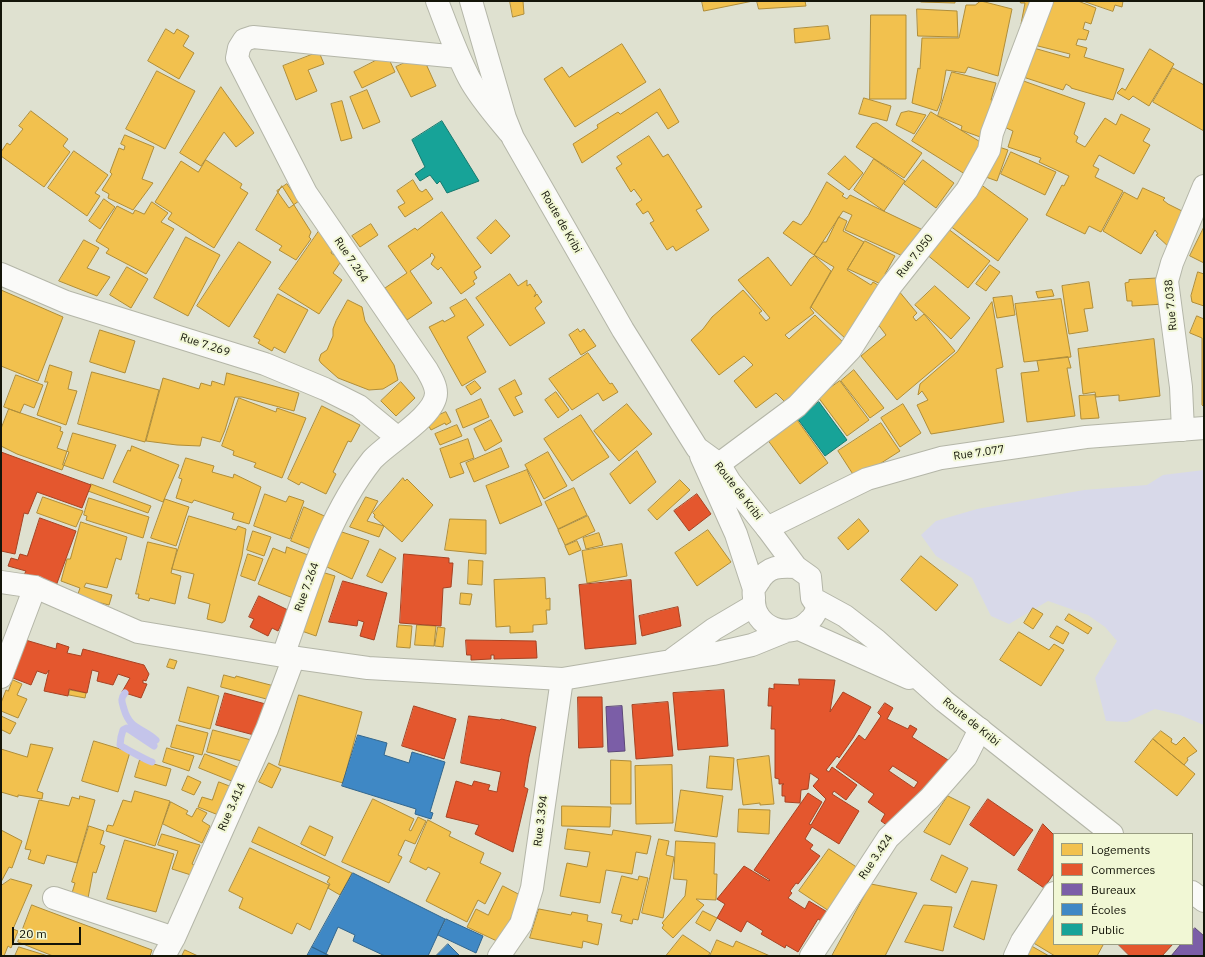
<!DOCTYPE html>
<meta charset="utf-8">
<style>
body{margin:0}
#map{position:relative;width:1205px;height:957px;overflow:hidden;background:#dfe1d0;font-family:"IBM Plex Sans",sans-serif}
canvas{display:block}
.frame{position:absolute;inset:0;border:2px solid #141509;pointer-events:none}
.legend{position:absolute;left:1053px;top:833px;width:140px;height:112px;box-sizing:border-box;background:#f1f7d5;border:1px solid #999d83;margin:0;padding:5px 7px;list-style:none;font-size:12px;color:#141509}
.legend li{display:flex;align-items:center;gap:8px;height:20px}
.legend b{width:20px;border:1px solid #999d83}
.scale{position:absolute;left:12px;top:927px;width:69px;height:18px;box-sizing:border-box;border:2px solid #141509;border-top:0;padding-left:5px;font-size:12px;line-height:14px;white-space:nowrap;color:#141509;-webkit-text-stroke:3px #f1f7d5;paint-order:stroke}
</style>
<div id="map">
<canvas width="1205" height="957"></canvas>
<div class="frame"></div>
<ul class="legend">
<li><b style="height:11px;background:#f2c14e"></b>Logements</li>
<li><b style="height:11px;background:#e4572e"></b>Commerces</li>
<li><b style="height:11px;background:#7b5ea7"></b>Bureaux</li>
<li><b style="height:11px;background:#3f88c5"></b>Écoles</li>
<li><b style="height:11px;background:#17a398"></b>Public</li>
</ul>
<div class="scale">20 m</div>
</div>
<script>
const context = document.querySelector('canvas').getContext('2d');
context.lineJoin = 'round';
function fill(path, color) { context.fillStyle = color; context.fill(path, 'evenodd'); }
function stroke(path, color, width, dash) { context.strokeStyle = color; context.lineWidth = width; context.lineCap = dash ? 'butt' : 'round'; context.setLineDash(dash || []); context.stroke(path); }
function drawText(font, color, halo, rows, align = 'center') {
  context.font = font + ' "IBM Plex Sans",sans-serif'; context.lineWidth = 4; context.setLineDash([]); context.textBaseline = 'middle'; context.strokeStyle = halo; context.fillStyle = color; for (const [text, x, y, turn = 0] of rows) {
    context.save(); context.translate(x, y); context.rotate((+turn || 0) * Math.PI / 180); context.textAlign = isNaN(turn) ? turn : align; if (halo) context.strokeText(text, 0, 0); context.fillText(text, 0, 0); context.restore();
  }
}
const green = new Path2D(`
 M1204,470V725L1180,715L1155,709L1127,722L1106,721L1095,678L1117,641L1105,627L1088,615L1048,601L1009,624L991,616L972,578L936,556L921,535L936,521L977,509L1084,490L1147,485L1163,475Z`);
const homes = new Path2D(`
 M510,1H523L524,14L513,17Z
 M702,1H753L704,11Z
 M757,1H805L806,6L759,9Z
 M921,1H955V3L921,2Z
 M981,1L1012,9L998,76L968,67L965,73L946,70L941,101L937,111L912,103L918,68L920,69L922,38H959L966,5H975Z
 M1020,1H1038L1031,25L1021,24L1025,3H1021Z
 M1044,1H1078L1096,8L1091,24L1085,22L1083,29L1089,31L1086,40L1078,39L1076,45L1087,48L1084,57L1124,69L1113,100L1071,88V87L1066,84L1063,90L1020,76L1030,47L1069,58L1070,54L1030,44Z
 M1083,1H1123L1122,7L1115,5L1113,11Z
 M917,9L957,11L958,37L918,36Z
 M871,15H906V99H870Z
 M828,26L830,39L795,43L794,29Z
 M166,29L174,34L177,29L189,36L183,46L194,53L179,79L148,61Z
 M622,44L646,82L575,127L544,79L562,67L569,77Z
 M1150,49L1174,64L1149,106L1133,96L1129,100L1117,93L1122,88L1125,90Z
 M319,52L324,64L308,70L317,91L296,100L283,66Z
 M387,55L395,72L362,88L354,72Z
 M422,55L436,86L411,97L396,67Z
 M1173,68L1204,85V131L1153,102Z
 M157,71L195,91L165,149L126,129Z
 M952,72L996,83L991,100L995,101L983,138L961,130L962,126L938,116Z
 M1018,79L1085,103L1074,134L1078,137L1076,142L1085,147L1105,118L1116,125L1121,114L1150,129L1143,141L1150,145L1134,174L1099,155L1093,166L1099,169L1095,177L1123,191L1101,232L1089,226L1085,234L1046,215L1062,185L1064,186L1069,176L1039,162L1041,158L1008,147L1013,131L1002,126Z
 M221,87L254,133L236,147L224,132L201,166L180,153Z
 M660,89L679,122L668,129L657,112L582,163L573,144L598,128L597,125L618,112L620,114Z
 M367,90L380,122L363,129L350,97Z
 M864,98L891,106L887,121L859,114Z
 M342,101L352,138L341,141L331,104Z
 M31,111L68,139L63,146L70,152L44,187L1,156V152L7,143L10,145L23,129L19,126Z
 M909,111L926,115L914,134L896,125L901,113Z
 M931,112L987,146L968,176L912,141Z
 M877,123L922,153L904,178L856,147L872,124Z
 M125,135L154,147L142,179L153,183L133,210L108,198L109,194L102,190L112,174L110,172L119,148L124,150L125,146L121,144Z
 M649,136L663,157L668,154L702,207L696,210L709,230L676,251L673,246L667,250L650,223L654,221L648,211L643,214L636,204L642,200L634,189L631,192L616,168L622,164L617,157Z
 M993,145L1008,150L997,181L983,176Z
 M74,151L108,175L95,193L100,196L87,216L48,188Z
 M1011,152L1056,172L1045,195L1001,174Z
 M845,156L863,173L849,190L828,174Z
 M874,159L905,181L884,211L854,190Z
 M206,160L242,184L240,188L248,193L214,248L168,219L172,213L155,202L181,161L198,172Z
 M923,160L954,183L936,208L904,184Z
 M413,180L419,190L422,192L426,189L433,199L405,217L398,207L405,203L397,191Z
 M976,181L1028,219L998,261L946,223Z
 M827,182L844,194L842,196L847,199L850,195L921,229L905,257L845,230L852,215L843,211L814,255L783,233L793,221L801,225L808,216Z
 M287,184L299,201L289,208L277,191Z
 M282,186L311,232L309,237L311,239L296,260L279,250L282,246L256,230Z
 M1143,188L1165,198L1163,200L1168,204L1186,213L1171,249L1156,235L1158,234L1155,230L1141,254L1103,231L1124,192L1137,199Z
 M104,199L115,207L100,229L89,221Z
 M152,202L168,213L161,222L174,229L146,274L106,253L109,249L96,241L117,206L133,214L135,210L144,214Z
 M442,212L481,267L474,272L477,278L473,281L475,284L461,294L441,267L438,270L431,264L435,257L432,253L430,255L431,256L410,271L432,303L407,320L385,288L407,273L388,246L415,228L417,230Z
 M839,217L847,221L843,231L864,242L847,270L871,285L873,282L883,288L846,339L811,307L834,267L814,255L823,242H826Z
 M496,220L510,236L491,254L477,238Z
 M371,224L378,235L360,247L352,236Z
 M1204,227V263L1190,256Z
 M947,228L990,261L968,288L926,254Z
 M319,231L333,248L331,253L342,260L333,273L342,280L319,314L279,289Z
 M186,237L220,255L188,316L154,298Z
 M84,240L99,248L87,268L110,277L97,296L59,281Z
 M865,241L895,256L885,274L889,276L883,285L848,269Z
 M239,242L271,262L229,327L197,306Z
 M815,256L831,271L810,308L814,313L785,335L789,339L815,315L846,345L786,403L776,393L756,408L734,381L753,365L744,356L719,375L691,340L703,329L712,317L743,290L762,311L759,313L766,321L770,318L738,280L768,257L791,286L810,259Z
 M990,265L1000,272L986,291L976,284Z
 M127,267L148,279L131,308L110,295Z
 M1198,272L1204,274V306L1192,302L1191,296Z
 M510,274L518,286L527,280V286L530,284L536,293L534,297L537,294L542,302L535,308L545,323L510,346L476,298Z
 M1164,278V304L1132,306V301H1127L1125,283L1129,282V280Z
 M1089,282L1093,308L1084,309L1088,331L1069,334L1062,286Z
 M935,286L970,318L951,339L915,305Z
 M1,290L63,317L38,381L1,366Z
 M898,290L917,313L913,317L916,321L924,314L955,351L897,400L861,356L886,335L877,323Z
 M1052,290L1054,296L1038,298L1036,292Z
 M278,294L308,310L285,353L274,347L272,351L258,343L260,340L254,337Z
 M1012,296L1015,315L997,318L993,298Z
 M466,299L484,325L467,337L486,372L462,386L429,327L443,320L444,322L455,316L450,308Z
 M1061,299L1071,357L1024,362L1015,304Z
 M348,300L362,307L365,321L394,365L398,380L383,389L369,390L338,378L321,363L319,360L321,354L327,350L333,336V329L336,321Z
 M992,302L1003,367L996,369L1004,422L931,434L917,405L928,400L922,391L918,395L920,384L957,352Z
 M1197,316L1204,319V407L1202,405V338L1190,333Z
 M578,329L580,332L584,329L596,346L581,355L569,335Z
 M100,330L135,341L125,373L90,362Z
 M1154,339L1160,396L1119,401V395L1096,397L1095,392L1083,394L1078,349Z
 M588,353L610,384L612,383L618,392L603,401L598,393L572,410L549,379Z
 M1068,357L1071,368H1067L1075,416L1027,422L1021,373L1039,371L1037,361Z
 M50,365L72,372L68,389L77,391L66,425L37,415L48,382H45Z
 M854,370L884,408L870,418L841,381Z
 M92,372L159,390L145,442L78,424Z
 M227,373L299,393L294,411L242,397H235L225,430L220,442L202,437L200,446L177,445L146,441L163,378L199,389L201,383L211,386L212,381L224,385Z
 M16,375L43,385L34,408L24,404L20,413L4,407Z
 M515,380L522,394L515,397L523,412L514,416L499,389Z
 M475,381L481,388L471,395L466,387Z
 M840,381L869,420L847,436L818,397Z
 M401,382L415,398L396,416L381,401Z
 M556,392L569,410L558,418L545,400Z
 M1095,395L1099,418L1081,419L1079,396Z
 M239,398L276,412L277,408L306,418L282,478L254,467L256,463L233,455L234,451L222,446Z
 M481,399L489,417L463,428L456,410Z
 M627,404L652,434L619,461L594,431Z
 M903,404L921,433L900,447L881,418Z
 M322,406L360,425L351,442L348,441L333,472L336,474L326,494L301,482L299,485L288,479Z
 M9,409L61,427L60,431L63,432L57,448L69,452L62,470L17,454L1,446V429Z
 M446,412L451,422L446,425L445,423L431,430L426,421Z
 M581,415L609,457L572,481L544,439Z
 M795,417L828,463L800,484L767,439Z
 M491,420L502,441L485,451L474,429Z
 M881,423L900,451L856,479L838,451Z
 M457,425L462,436L440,445L435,434Z
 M73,433L116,445L103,479L63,465Z
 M468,439L474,458L460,463L464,473L450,478L440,449Z
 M132,446L179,465L163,502L113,482L128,450L130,451Z
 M501,448L509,467L474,482L466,463Z
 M637,451L656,482L630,504L610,474Z
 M548,452L567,486L544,499L525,465Z
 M186,458L214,466L212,472L233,478L234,474L261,487L249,524L232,519L234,513L194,500L192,503L176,498L182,479L179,478Z
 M527,470L542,505L500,524L486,486Z
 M403,478L405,481L407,479L433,505L402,542L374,517L375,515L373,513Z
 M680,480L690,490L657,520L648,510Z
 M91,484L151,506L148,513L88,491Z
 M574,488L587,515L558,529L545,502Z
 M265,494L286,502L289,496L304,501L290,539L254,526Z
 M43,497L83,511L76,527L37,513Z
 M366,497L378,501L367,521L384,526L379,537L350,527Z
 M89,498L149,517L143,538L86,520L87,516L84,515Z
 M165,499L189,507L176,546L151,538Z
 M304,507L329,518L316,551L291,541Z
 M189,516L236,530L238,526L246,529L242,556L225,621L222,623L207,619L210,604L188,598L194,574L172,569Z
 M588,516L595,531L565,545L558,530Z
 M450,519L486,520V554L445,550Z
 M859,519L869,531L848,550L838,538Z
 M81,522L127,537L121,560L116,558L107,588L86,583L84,587L112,595L109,605L77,597L80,588L61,581L67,559H70Z
 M708,530L731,562L697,586L675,553Z
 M253,531L271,537L264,556L247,550Z
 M342,532L369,541L352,579L325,566Z
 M599,533L603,545L586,549L583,538Z
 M577,541L581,550L569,555L565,546Z
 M148,542L177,549L171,573L181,576L175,604L150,598L149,601L138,598L139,594H136Z
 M622,544L627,576L587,583L582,551Z
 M287,547L316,558L298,600L258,584L273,548L285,553Z
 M380,549L396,558L382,583L367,576Z
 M248,554L263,559L255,581L241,576Z
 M921,556L958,585L936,611L901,580Z
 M469,560L483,561L482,585L468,584Z
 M315,570L335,576L316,636L296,629Z
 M545,578L546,599L550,598V610H546L547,624L533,625V632L510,633V626L496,627L494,580Z
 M461,593L472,594L470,605L460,604Z
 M1033,608L1043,614L1033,629L1024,623Z
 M1069,614L1092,628L1088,634L1065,620Z
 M399,625L412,626L410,648L397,647Z
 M417,625L436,626L434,646L415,645Z
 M1057,626L1069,633L1063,644L1050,637Z
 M438,627L445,628L443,647L435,646Z
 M1019,632L1049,650L1054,644L1064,650L1041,686L1000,660Z
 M170,659L177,661L174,669L167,667Z
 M224,675L235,678L236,676L278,687L274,701L221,687Z
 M13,680L22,684L17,695L27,699L18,718L1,711V703L6,690L8,691Z
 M188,687L219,696L210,729L179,721Z
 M70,690L86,693L85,698L69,695Z
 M299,695L362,712L343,783L279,765Z
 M1,716L16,723L10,734L2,730L1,732Z
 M177,725L208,733L202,755L171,747Z
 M213,730L255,741L249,763L207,752Z
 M1161,731L1172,739L1171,742L1176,745L1184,737L1197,751L1187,758L1188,760L1184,765L1153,739Z
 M1153,739L1195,774L1177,796L1135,762Z
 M94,741L130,752L118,792L82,781Z
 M31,744L53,748L37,791L43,793L42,799L18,795V797L1,792V749L27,757Z
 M167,748L194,756L189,771L163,762Z
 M205,754L240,768L234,782L199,768Z
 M710,756L734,758L732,790L707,788Z
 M769,756L774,804L760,805V803L743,805L737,760Z
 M140,760L171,769L166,786L135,777Z
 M611,760L631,761V804H611Z
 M269,763L281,769L272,788L259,782Z
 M672,765L673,823L636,824L635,766Z
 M188,776L201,782L194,795L182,790Z
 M219,782L232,787L221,816L198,807L202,797L212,800Z
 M681,790L723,796L717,837L675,831Z
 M135,791L170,801L155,846L106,831L108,825L113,826L123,800L131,802Z
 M80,796L95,800L77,863L47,855L44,864L28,859L31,850L25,849L39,800L69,806L72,797L79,799Z
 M948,796L970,807L950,845L924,832Z
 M373,799L414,819L409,830L411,831L418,817L426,821L415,844L405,840L398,855L402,857L389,883L342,862Z
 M171,802L188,811L186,814L192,817L197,808L207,813L202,821L210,826L202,843L163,824Z
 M562,806L611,807L610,827L562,826Z
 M739,809L770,810L769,834L738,832Z
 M428,820L451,832L449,836L484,853L480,863L501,873L485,904L478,900L467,922L426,901L440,873L428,867L426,870L410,862Z
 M89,826L104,831L100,844L105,846L96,873L93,872L88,898L72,893L75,883L72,882Z
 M310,826L333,837L325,856L301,844Z
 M259,827L352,873L340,895L328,888L330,884L327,882L330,877L252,842Z
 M568,829L612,835L613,830L651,836L647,854L636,852L632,874L606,870L600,903L560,896L567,863L587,867L590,852L565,849Z
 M1,830L22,841L12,868L9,867L1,882Z
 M162,834L200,845L192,864L195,865L191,875L172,869L178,851L158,845Z
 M659,839L669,841L666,855L674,857L663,918L642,913Z
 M125,840L174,854L156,912L107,899Z
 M676,841L715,843L714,874H717L716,900L696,899L704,905L673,938L662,928L664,925L662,923L685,896L687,880L674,879Z
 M250,848L329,885L310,930L297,923L292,934L239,908L243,898L229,891Z
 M829,849L858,868L829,911L799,891Z
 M942,855L968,868L956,893L931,880Z
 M622,876L638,880L639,876L648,878L638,920L633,919L632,924L620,921L622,915L612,913Z
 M11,879L32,885L13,929L18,931L11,948L8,946L4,956H1V886Z
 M972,881L997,885L984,940L954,927Z
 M871,884L917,893L885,956H832Z
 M503,886L522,896L499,942L467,927L476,909L488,915Z
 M32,905L37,907L152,950L150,956H53L18,942Z
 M924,905L952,907L943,951L905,942Z
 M539,909L571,915L572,912L588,915L587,921L602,924L598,945L583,941L582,948L530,938Z
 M1045,909L1054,915V944H1102L1103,945L1097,956H1055L1027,939Z
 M703,911L717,918L710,931L696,923Z
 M683,935L710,953L708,956H666Z
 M717,940L733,947L736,941L770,956H710Z
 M1028,944L1049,956H1021Z
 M19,947L48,956H15Z
 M185,950L198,956H182Z`);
const shops = new Path2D(`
 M1,452L91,485L82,508L37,492L28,514L24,513L15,554L1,551Z
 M697,494L711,514L689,531L674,511Z
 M40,518L76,531L56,586L24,575L26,571L8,566L11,558L18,560L20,554L27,556Z
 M404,554L449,558V563H453L451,587L443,588L441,626L400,623Z
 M631,580L636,644L585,649L579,585Z
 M343,581L387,593L374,640L360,636L364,622L358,620L357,626L329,622Z
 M259,596L288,610L278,631L272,628L268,636L250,627L254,619L249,617Z
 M678,607L681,626L642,636L639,616Z
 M22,639L56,649L57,643L69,647L67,653L81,656L83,649L144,665L149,674L146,681L143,680V683L147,684L141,698L122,692L130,678L118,674L113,685L97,681L99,672L92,670L87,693L69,689L68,696L44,691L49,670L46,674L37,671L31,685L13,678L19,660Z
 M466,640L536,641L537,658L494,659V655H491V659L471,660V655H467Z
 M799,679L835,680L830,712L843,692L871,707L853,738L839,758L837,756L826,770L829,772L832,767L857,785L846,800L834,791L832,794L859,811L839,844L812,827L805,839L813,845L810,849L820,856L798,884L796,883L790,891L792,893L788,898L805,909L809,901L829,913L823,922L818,919L798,952L786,945L785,948L761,934L763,931L747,921L741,932L717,918L725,904L717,899L744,866L769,881L770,880L754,870L808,793L822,802L809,824L811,825L826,799L813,786L819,779L810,773L808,789L801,790L800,803L785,802V796H782V785L784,784H779V779L775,778V729H771L772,706H768L769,688L774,689V684L799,685Z
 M724,690L728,746L678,750L673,693Z
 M225,693L273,706L254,735L216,725Z
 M578,697H602L603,747L579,748Z
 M668,702L673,756L636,759L632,705Z
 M885,703L893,708L887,719L908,729L910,725L917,729L912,737L948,760L933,789L888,826L881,821L885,814L868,802L874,794L836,767L859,735L865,740L881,716L878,713ZM893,766L918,782L914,788L889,771Z
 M414,706L456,719L444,759L402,746Z
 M469,716L500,720L501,719L536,727L529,757L524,787L528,789L513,852L475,834L479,825L446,817L456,781L472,786L474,781L490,785L488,790L497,792L499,781L501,772L461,763Z
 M988,799L1033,830L1014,856L970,825Z
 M1043,824L1054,835V873L1044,888L1018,870Z
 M1118,944H1173L1162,956H1130Z`);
const offices = new Path2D(`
 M622,706L625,751L608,752L606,707Z
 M1195,928L1204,936V956H1171L1181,944H1192V931Z`);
const schools = new Path2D(`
 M358,735L387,743L384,755L409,763L412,752L445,762L430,812L433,813L431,819L415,814L416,809L342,786Z
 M353,873L445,919L428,956H385L353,941L355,935L338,927L326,954L312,947Z
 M446,919L483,936L476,953L438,935Z
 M448,944L460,956H436Z
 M312,947L330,956H307Z`);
const public = new Path2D(`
 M442,121L479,181L447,193L440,181L437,184L430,175L420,181L415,174L425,167L412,140Z
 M819,402L847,440L825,456L797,418Z`);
const stream = new Path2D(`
 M125,693C120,699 122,702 124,709C130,730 142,727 156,740
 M152,762C146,760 124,748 120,745L121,737L123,730L127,728L154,746`);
const minor = new Path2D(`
 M437,1C447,27 456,53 469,78C479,97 495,115 509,132
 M1,274L66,302L265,364L325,389L359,406L398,438
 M1183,430L1181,387L1167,281L1172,263L1204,186
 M719,464L797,406L850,350L890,287L967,190L989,150L992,133L1042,1
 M767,528L867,479L941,458L1086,437L1204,428
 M283,656C307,589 327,517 372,460C387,443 436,416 436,393C436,385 431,377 427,370L306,193L237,58L239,48L244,40L253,37L459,57
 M1,677L35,587
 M54,898L174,938
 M164,956L174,938L267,729L294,657
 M499,956L521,924L532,888L562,679
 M811,956L888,838L930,798L966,757L980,729
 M1015,956L1022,941L1054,893`);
const secondary = new Path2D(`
 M471,1L505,118L513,138L623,330L697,448L719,464L730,482L767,528L796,567L810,577L812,598L818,607C816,611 814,617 810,620C791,642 752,628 754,598C754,596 753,592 754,589C755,587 757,584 759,581C768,566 780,566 796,567
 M701,456L736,534L754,589
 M1,582L35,587L138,632L283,656L368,668L562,679L713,654L752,645L784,632
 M812,598L845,616L876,640L944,701L1112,834
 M799,629L909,678
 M673,659L714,629L753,606
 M1192,892L1204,901`);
const streetNames = [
 ["Route de Kribi",561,222,60],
 ["Rue 7.050",915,256,-52],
 ["Rue 7.264",351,260,56],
 ["Rue 7.038",1171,305,-95],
 ["Rue 7.269",205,345,18],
 ["Rue 7.077",979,453,-8],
 ["Route de Kribi",738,491,52],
 ["Rue 7.264",307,587,-70],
 ["Route de Kribi",971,722,39],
 ["Rue 3.414",232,807,-66],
 ["Rue 3.394",541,821,-83],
 ["Rue 3.424",876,857,-56]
];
fill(green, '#d8d9e9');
fill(homes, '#f2c14e');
stroke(homes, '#af8d39', 1);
fill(shops, '#e4572e');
stroke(shops, '#a64323', 1);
fill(offices, '#7b5ea7');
stroke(offices, '#5c4878', 1);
fill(schools, '#3f88c5');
stroke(schools, '#32668d', 1);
fill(public, '#17a398');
stroke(public, '#16786d', 1);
stroke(stream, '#c4c4ea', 7);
stroke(minor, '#b4b6a8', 24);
stroke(secondary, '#b4b6a8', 24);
stroke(minor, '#fafaf8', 22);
stroke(secondary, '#fafaf8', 22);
drawText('11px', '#141509', '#f1f7d5', streetNames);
</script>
